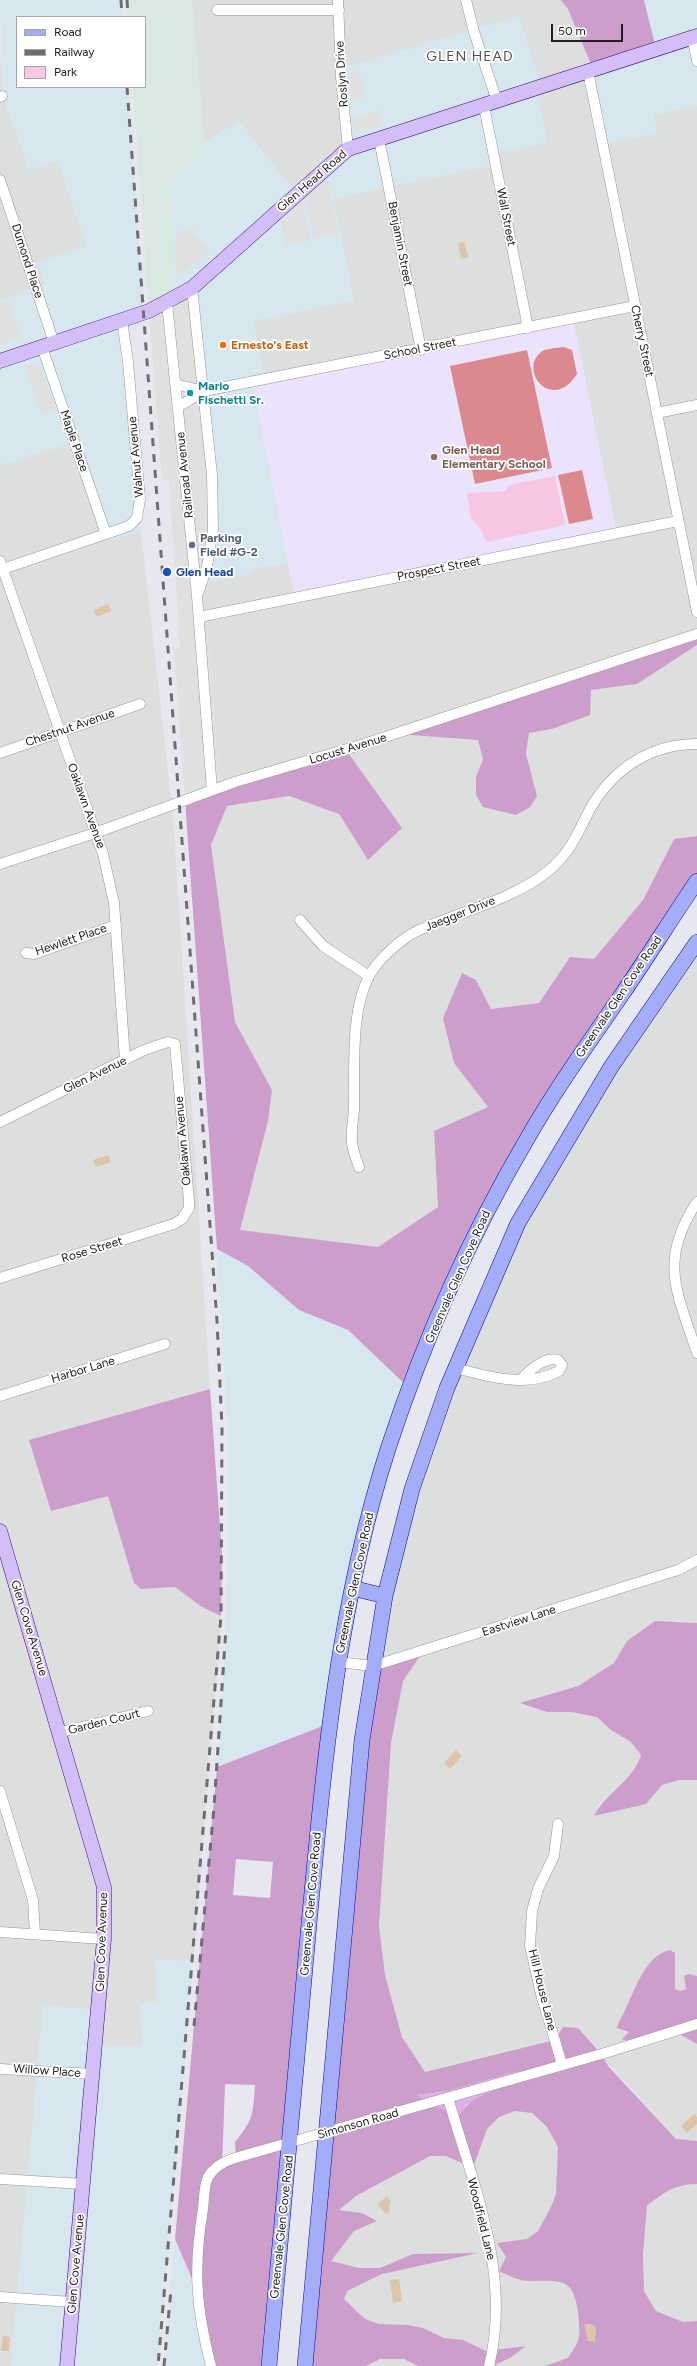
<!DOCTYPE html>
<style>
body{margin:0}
#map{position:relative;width:697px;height:2366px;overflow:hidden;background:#e7e7f0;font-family:Figtree,sans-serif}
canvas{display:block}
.legend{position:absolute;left:16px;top:16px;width:130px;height:72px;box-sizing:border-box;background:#fff;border:1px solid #a6a6a6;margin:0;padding:5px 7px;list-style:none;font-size:12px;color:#202020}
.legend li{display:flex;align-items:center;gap:8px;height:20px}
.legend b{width:20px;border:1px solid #a6a6a6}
.scale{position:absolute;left:551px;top:24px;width:72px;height:18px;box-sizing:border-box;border:2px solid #202020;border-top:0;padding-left:5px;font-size:12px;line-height:14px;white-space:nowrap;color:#202020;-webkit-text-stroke:3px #fff;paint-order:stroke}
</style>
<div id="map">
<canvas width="697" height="2366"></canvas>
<ul class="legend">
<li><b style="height:5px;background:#a4aef8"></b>Road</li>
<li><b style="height:5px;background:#6e6e6e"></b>Railway</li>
<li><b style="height:11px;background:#f7c7e4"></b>Park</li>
</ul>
<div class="scale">50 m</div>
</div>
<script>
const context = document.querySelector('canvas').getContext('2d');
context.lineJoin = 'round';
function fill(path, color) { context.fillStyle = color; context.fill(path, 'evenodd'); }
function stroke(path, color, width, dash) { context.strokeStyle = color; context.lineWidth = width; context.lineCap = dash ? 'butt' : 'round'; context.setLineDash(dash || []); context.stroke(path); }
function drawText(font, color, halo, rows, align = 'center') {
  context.font = font + ' Figtree,sans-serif'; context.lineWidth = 3.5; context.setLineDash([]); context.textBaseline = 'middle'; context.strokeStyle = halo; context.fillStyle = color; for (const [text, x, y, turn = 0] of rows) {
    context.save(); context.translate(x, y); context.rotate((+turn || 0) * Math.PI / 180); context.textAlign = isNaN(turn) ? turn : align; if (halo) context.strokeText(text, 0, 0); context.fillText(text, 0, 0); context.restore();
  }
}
const residential = new Path2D(`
 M192,0H561L568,9L697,36V634L399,734L478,740L483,759L476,777L537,796L526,754L529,733L552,729L591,690L637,684L697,645V836L674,839L643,900L594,959L570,957L539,1003L491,1009L476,980L462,974L443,1018L454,1063L488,1107L434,1131L438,1207L378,1247L240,1230L268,1121L272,1090L235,1022L211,845L227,806L289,796L339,814L368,860L346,750L212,790L199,617L202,583L253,574V569L288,563L295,598L264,378L253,321L354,300L327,167L296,194L239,121L204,143Z
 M0,49L3,96L29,170L58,160L94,267L118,329L173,816L210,1389L30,1440L108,1496L134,1583L141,1589L175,1587L202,1607L221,1616L193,1961L156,1960L157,2002L139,2004L143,2047L96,2045L98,2010L43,2006L11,2366H0Z
 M697,942V1623L677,1621L627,1641L615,1663L578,1686L521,1703L547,1712H571L597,1717L611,1730L631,1742L641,1755L638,1765L598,1806L594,1816L646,1804L662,1785L680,1780H697V1976L689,1974L687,1989L681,1991L675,1989V1962L619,2022L629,2032L622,2039L674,2031L697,2044V2141L676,2139L590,2043L555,2040L425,2072L402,2037L385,1975L379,1926L391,1743L403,1681L423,1651L373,1666L412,1489L518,1223Z
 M515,2111L532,2113L547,2127L558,2147L564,2172L580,2339L577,2366H329L319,2193L430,2156H446L473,2168L487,2129L499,2117Z
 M682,2184H697V2321L683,2322L656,2311L644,2291L643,2254L647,2206L663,2192Z`);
const commercial = new Path2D(`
 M0,0H121L122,17H17V87H127L145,327L118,329L141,532L107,541L77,441L0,466V300L45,284L38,262L87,245L58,160L29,170L3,96Z
 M644,0H697V106L654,115L657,134L603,144L593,69L655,49Z
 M519,16L541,86L537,88L547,143L492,154L495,165L334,199L354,300L253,322L264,378L252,381L288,563L253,569V574L202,583L173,300L170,186L204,153V143L239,121L295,194L348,149L342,68Z
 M217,1249L248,1266L299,1310L348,1330L410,1389L383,1465L328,1724L217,1767L227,1615L228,1426Z
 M155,1960L193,1961L158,2366H11L43,2006L98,2010L96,2045L143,2047L139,2003L157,2002Z
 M175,2239L196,2288L210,2366H164Z`);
const industrial = new Path2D(`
 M127,0H192L204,143V153L170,186L173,300L149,311L133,87H145V17H128Z`);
const education = new Path2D(`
 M573,319L617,533L295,598L252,380Z`);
const grass = new Path2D(`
 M526,2072L541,2074L467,2104L459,2115L440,2108L417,2095L448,2091L511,2073Z`);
const forest = new Path2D(`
 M561,0H644L656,49L593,69L568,9Z
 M697,634V645L637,684L591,690L590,715L552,729L529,733L526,754L537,796L530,807L516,815L483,807L476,795V777L483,759L478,740L398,734Z
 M346,750L402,828L368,860L339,814L289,796L227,806L211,845L235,1022L272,1090L268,1121L240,1230L378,1247L438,1207L434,1131L488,1107L454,1063L443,1018L462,973L476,980L491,1009L539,1003L570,957L594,959L643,900L674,839L697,836V881L529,1135L410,1389L348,1330L299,1310L248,1266L217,1249L185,800Z
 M210,1389L222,1554L221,1616L202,1607L175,1587L141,1589L134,1583L108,1496L51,1511L29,1440Z
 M655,1621L697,1623V1780H680L662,1785L646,1804L594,1816C605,1793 634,1780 641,1755L631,1742L611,1730L597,1717L571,1712H547L520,1703L578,1686L614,1663L627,1641Z
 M424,1650L403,1681L391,1743L379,1926L385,1975L402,2037L425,2072L555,2040L563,2027L578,2028C589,2040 601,2053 609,2067L676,2139L697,2141V2184C676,2184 663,2192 647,2206L643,2254L644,2291L656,2311L683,2322L697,2321V2366H545L568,2358C582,2337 580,2338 578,2313C574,2277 560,2281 531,2281C520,2281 509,2276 499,2271L506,2257L497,2243L527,2239L538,2231L551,2207L556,2194L558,2147L547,2127L532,2113L515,2111L499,2117L487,2129L473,2168L446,2156H430L356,2196L339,2210L362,2213L377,2221L354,2231L331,2261L359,2268H380L413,2254L478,2253L382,2274L347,2291L344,2299L365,2319L379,2324L407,2325L423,2328L444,2338L463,2340L486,2351L526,2346L510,2358L494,2365L499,2366H418L404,2359H380L366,2366H305L373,1666ZM526,2072C519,2076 512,2081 505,2085C485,2096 473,2095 459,2115L440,2108L417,2095L448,2091L511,2073Z
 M328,1724L269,2366H210L196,2288L175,2239L217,1767ZM236,1859L273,1862L270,1898L233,1895ZM225,2084L255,2085C253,2113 254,2119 235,2142L236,2161L222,2167Z
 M670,1950L675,1953V1989L681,1991L686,1989L684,1976L689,1974L697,1976V2044L674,2031L627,2041L622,2039L629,2032L617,2028L619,2022C632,2001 642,1955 670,1950Z`);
const park = new Path2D(`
 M555,476L565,525L487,542L478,525L471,519L467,493L506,491L509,485Z`);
const pitch = new Path2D(`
 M564,347L572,350L577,374C552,413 519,371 540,353C545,348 557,348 564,347Z
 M527,350L552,468L475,484L450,366Z
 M582,470L593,519L569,524L558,475Z`);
const parking = new Path2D(`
 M358,69L366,97L351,101L349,72Z
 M379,111L383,125L353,133V118Z
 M327,177L339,234L314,239L305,197Z
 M302,199L311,240L285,245L281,224L289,220L288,210Z
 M188,226L210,251L183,274L176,273L175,237Z
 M192,288L213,529L197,596L199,617L208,615L221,787L185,800L174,648H180L169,480H162L149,311Z
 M8,301L21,338L0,345V303Z
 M33,362L35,367L40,365L56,410L42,415L25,365Z`);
const water = new Path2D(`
 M464,242L468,257L461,259L458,243Z
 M108,604L111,611L97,617L94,610Z
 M108,1155L111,1162L96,1167L93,1160Z
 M456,1750L462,1756L450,1769L444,1763Z
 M694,2114L697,2117V2124L687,2133L681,2126Z
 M386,2196L391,2201L389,2205L390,2212L385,2214L378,2205Z
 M399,2279L402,2301L393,2303L390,2280Z
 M584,2324H592L596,2328L595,2342L588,2341Z
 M3,2336L10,2337L9,2351H1Z`);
const street = new Path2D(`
 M338,0L341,77L348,149
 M466,0L474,32L497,101
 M217,10H339
 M692,37L697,61
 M588,71L697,612
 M0,97L2,96
 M484,106L528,328
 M379,139L421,350
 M0,180L54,343
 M192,288L212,475L213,529L207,567L198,593
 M167,303L197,596L212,790
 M42,347L106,534
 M175,384L204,391L635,306
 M178,407L204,391
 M657,413L697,405
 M0,561L103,854L114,903L125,1060
 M0,570L129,526L137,518L140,499L128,362L122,320
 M199,617L678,521
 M0,753L140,704
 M0,864L95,833L235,782L364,744L697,634
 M300,920L323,946L369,976
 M26,953L34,954L116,925
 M0,1122L144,1050L168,1042L175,1044L189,1201V1208L182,1219L174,1224L0,1278
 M359,1167C356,1159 353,1151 352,1143C351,1132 353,1120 354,1109C355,1068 350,1013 369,976C379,958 401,939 419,930C461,911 510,901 547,872C569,855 578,833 590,809C613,769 650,744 697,744
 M697,1202C658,1261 677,1292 697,1353
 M456,1368C488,1377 528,1388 559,1371L562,1365L558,1360C545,1356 530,1370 521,1379
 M0,1396L165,1344
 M338,1662L373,1666L678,1570L697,1560
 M61,1732L148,1711
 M0,1791L33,1900L35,1934
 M558,1824L554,1856L538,1889L532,1911L530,1946L541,1994L562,2064
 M0,1932L104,1939
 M0,2069L93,2074
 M448,2098C473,2184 512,2275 489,2366
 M0,2179L83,2184
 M0,2297L72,2302
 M211,2366C196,2308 193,2269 203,2209C204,2200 204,2185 208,2177C214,2167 225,2161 235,2158L605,2053L697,2024`);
const secondary = new Path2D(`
 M0,361L149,311L192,288L348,149L697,36
 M0,1531L104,1887V1939L67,2366`);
const primary = new Path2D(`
 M352,1588L385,1596
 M269,2366C282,2219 296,2072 309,1924C324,1764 338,1604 388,1449C423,1342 470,1236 527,1139C556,1088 590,1041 623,993C648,956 672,918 697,881
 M305,2366L362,1740L385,1596L412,1489L447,1388L518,1223L611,1067L697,942`);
const rail = new Path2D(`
 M121,0L122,17
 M127,0L128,17
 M127,87L217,1321L222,1427L221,1616L158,2366
 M194,2026L214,1807L226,1628
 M164,2366L171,2289`);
const markers = [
 [223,345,4,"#e8710a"],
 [190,393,4,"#0f9aa8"],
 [434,457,4,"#8d6e63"],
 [192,545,4,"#5c6f8a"],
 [167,572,5,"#1a4fb4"]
];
const streetNames = [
 ["Roslyn Drive",342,74,-94],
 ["Glen Head Road",312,181,-41],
 ["Wall Street",506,217,79],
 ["Benjamin Street",400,244,79],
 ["Dumond Place",27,261,72],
 ["Cherry Street",642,341,78],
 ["School Street",420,349,-11],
 ["Maple Place",74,441,71],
 ["Walnut Avenue",136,457,-95],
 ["Railroad Avenue",185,475,-96],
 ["Prospect Street",439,569,-11],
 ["Chestnut Avenue",70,728,-19],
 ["Locust Avenue",348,749,-17],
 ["Oaklawn Avenue",86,806,70],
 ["Jaegger Drive",460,914,-22],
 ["Hewlett Place",71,940,-19],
 ["Greenvale Glen Cove Road",619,997,-56],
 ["Glen Avenue",95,1075,-26],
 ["Oaklawn Avenue",183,1141,-95],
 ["Rose Street",92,1250,-17],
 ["Greenvale Glen Cove Road",458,1277,-66],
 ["Harbor Lane",83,1370,-17],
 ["Greenvale Glen Cove Road",355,1583,-78],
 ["Eastview Lane",519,1621,-18],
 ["Glen Cove Avenue",29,1628,73],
 ["Garden Court",104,1722,-14],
 ["Greenvale Glen Cove Road",311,1904,-85],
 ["Glen Cove Avenue",102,1942,-88],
 ["Hill House Lane",542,1990,76],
 ["Willow Place",47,2071,4],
 ["Simonson Road",358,2124,-16],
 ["Woodfield Lane",481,2219,76],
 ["Greenvale Glen Cove Road",282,2227,-84],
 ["Glen Cove Avenue",76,2264,-85]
];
const foodNames = [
 ["Ernesto's East",231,345]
];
const cultureNames = [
 ["Mario",198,386],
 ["Fischetti Sr.",198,400]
];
const educationNames = [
 ["Glen Head",442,450],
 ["Elementary School",442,464]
];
const serviceNames = [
 ["Parking",200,538],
 ["Field #G-2",200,552]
];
const transitNames = [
 ["Glen Head",176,572]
];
const quarterNames = [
 ["GLEN HEAD",470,57]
];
fill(residential, '#dddede');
fill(commercial, '#d7e7f0');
fill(industrial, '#d9e9e1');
fill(education, '#ebe2fe');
fill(grass, '#deafe8');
fill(forest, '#cd9ecc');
fill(park, '#f7c7e4');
fill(pitch, '#db898e');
fill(parking, '#e0e0e0');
fill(water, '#dcc5a9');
stroke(street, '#979797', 11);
stroke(secondary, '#370a74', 15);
stroke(primary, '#070995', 16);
stroke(street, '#fff', 10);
stroke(secondary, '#d3bef7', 14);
stroke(primary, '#a4aef8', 15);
stroke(rail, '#6e6e6e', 3, [8, 8]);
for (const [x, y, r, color] of markers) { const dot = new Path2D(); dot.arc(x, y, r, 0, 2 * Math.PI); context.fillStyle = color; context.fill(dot); stroke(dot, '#fff', 1.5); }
drawText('12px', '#202020', '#fff', streetNames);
drawText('bold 12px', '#c56008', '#fff', foodNames, 'left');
drawText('bold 12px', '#0d838f', '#fff', cultureNames, 'left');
drawText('bold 12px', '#785e54', '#fff', educationNames, 'left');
drawText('bold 12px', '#4e5e75', '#fff', serviceNames, 'left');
drawText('bold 12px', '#164399', '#fff', transitNames, 'left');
context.letterSpacing = '1px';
drawText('14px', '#535353', '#fff', quarterNames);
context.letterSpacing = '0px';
</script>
